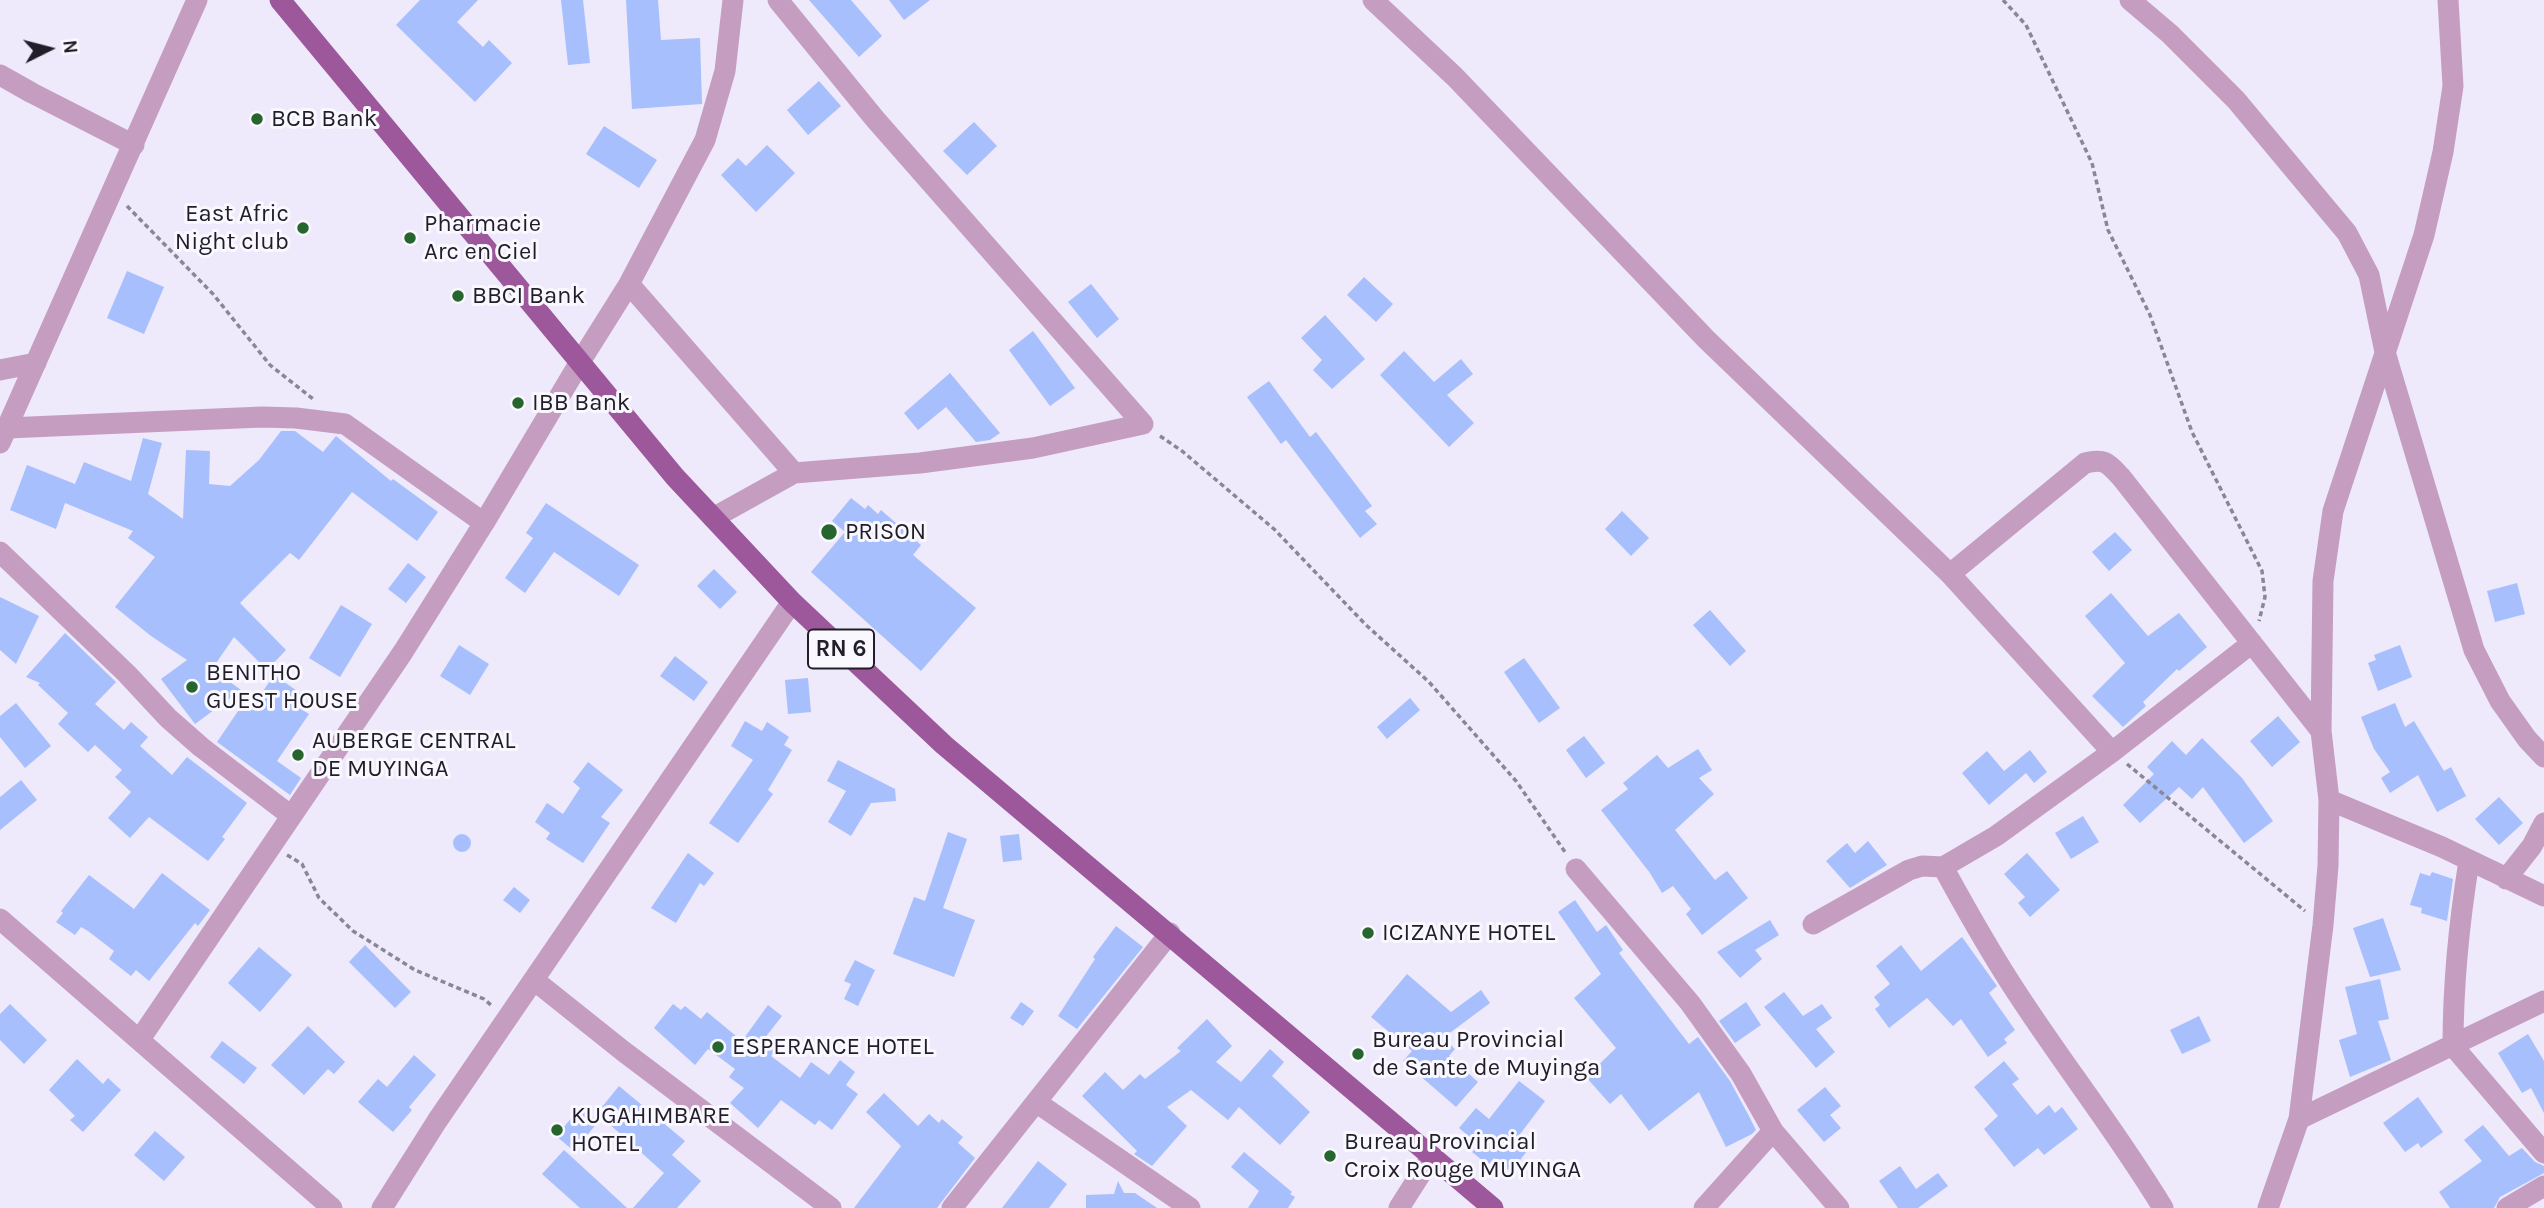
<!DOCTYPE html>
<style>
body{margin:0}
#map{position:relative;width:2544px;height:1208px;overflow:hidden;background:#eee9fb;font-family:Karla,sans-serif}
canvas{display:block}
.north{position:absolute;left:14px;top:14px;width:70px;height:70px;-webkit-text-stroke:5px #faf8ff;paint-order:stroke;rotate:84deg;font-size:19px;font-weight:700;line-height:28px;text-align:center;color:#211e29}
.north::after{content:'';display:block;margin:auto;width:24px;height:32px;background:#211e29;clip-path:polygon(50% 0,100% 100%,50% 72%,0 100%)}
</style>
<div id="map">
<canvas width="2544" height="1208"></canvas>
<div class="north">N</div>
</div>
<script>
const context = document.querySelector('canvas').getContext('2d');
context.lineJoin = 'round';
function fill(path, color) { context.fillStyle = color; context.fill(path, 'evenodd'); }
function stroke(path, color, width, dash) { context.strokeStyle = color; context.lineWidth = width; context.lineCap = dash ? 'butt' : 'round'; context.setLineDash(dash || []); context.stroke(path); }
function drawText(font, color, halo, rows, align = 'center') {
  context.font = font + ' Karla,sans-serif'; context.lineWidth = 6; context.setLineDash([]); context.textBaseline = 'middle'; context.strokeStyle = halo; context.fillStyle = color; for (const [text, x, y, turn = 0] of rows) {
    context.save(); context.translate(x, y); context.rotate((+turn || 0) * Math.PI / 180); context.textAlign = isNaN(turn) ? turn : align; if (halo) context.strokeText(text, 0, 0); context.fillText(text, 0, 0); context.restore();
  }
}
const building = new Path2D(`
 M420,0H478L457,22L483,47L489,40L512,63L475,102L396,25Z
 M561,0H583L590,63L568,65Z
 M626,0H658L661,40L700,38L702,104L632,109Z
 M809,0H851L882,36L859,57Z
 M889,0H930L904,20Z
 M819,81L841,106L808,135L787,110Z
 M974,122L997,146L967,175L943,151Z
 M604,126L657,160L639,188L586,154Z
 M767,145L795,173L756,212L721,175L738,158L746,166Z
 M127,271L164,287L144,334L107,318Z
 M1364,277L1393,304L1376,322L1347,295Z
 M1091,284L1119,319L1097,338L1068,302Z
 M1325,315L1365,359L1332,389L1313,370L1322,360L1301,338Z
 M1033,331L1075,388L1050,406L1009,350Z
 M1404,351L1434,382L1461,359L1473,374L1447,395L1474,423L1449,447L1380,375Z
 M950,373L1000,433L990,440L976,442L946,407L918,430L904,413Z
 M1269,381L1310,437L1316,432L1372,506L1365,511L1377,524L1360,538L1286,440L1281,444L1247,397Z
 M281,431H295L323,452L336,436L391,481L393,479L438,512L417,541L352,492L299,560L290,553L240,603L286,650L267,670L234,637L212,669L241,690L195,724L161,679L187,660L151,636L115,607L155,557L128,538L133,531L65,503L56,529L10,510L27,465L75,484L84,462L131,481L143,438L162,443L148,494L183,519L186,450L210,451L209,484L230,486L259,460Z
 M851,498L865,509L868,505L878,514L881,510L921,545L913,555L976,608L921,671L811,572L845,532L832,521Z
 M546,503L639,565L619,596L554,552L525,593L505,578L533,538L526,533Z
 M1622,511L1649,538L1631,556L1605,529Z
 M2115,532L2132,550L2109,571L2092,552Z
 M408,563L426,577L406,603L388,589Z
 M714,569L737,592L720,609L697,586Z
 M2517,583L2525,614L2495,622L2487,591Z
 M2111,593L2148,636L2179,613L2207,647L2179,671L2177,669L2143,702L2146,706L2123,727L2092,696L2125,663L2085,616Z
 M0,597L39,616L16,664L0,650Z
 M341,605L372,624L340,677L309,658Z
 M1710,610L1746,651L1730,666L1693,625Z
 M65,633L116,682L95,704L124,730L131,722L148,737L140,746L172,775L187,757L247,803L222,837L225,839L208,861L149,817L130,838L108,818L131,792L115,777L122,770L95,745L88,752L58,724L68,713L38,685L40,683L26,677Z
 M459,645L489,664L470,695L440,676Z
 M2400,645L2412,677L2378,691L2368,663L2376,660L2374,655Z
 M675,656L708,682L694,701L660,676Z
 M1524,658L1560,708L1539,723L1504,672Z
 M274,675L303,695L296,706L309,714L277,761L301,778L290,795L217,742L249,695L257,700Z
 M808,678L811,712L788,714L785,680Z
 M1410,698L1420,710L1387,739L1377,727Z
 M16,703L51,746L25,768L0,737V716Z
 M2395,703L2405,727L2414,721L2444,771L2451,767L2466,796L2437,812L2418,775L2390,793L2381,778L2390,772L2374,749L2361,717Z
 M2278,716L2300,742L2272,767L2250,741Z
 M745,721L762,731L767,722L789,737L784,745L792,750L768,790L773,794L738,843L709,823L753,760L731,746Z
 M1584,736L1605,763L1586,778L1566,750Z
 M2202,738L2242,778L2273,821L2244,843L2203,787L2192,799L2179,787L2140,823L2123,805L2154,774L2147,767L2172,741L2186,755Z
 M1698,749L1712,770L1699,778L1714,794L1675,830L1715,880L1727,871L1748,898L1702,935L1686,914L1691,909L1673,886L1662,893L1650,873L1601,810L1628,789L1623,783L1657,755L1668,768Z
 M2030,750L2047,772L2034,783L2026,773L1989,805L1962,773L1987,751L2004,771Z
 M838,760L895,789L896,801L871,803L851,836L828,822L846,791L827,781Z
 M588,762L623,790L601,817L610,823L583,863L546,839L550,833L535,822L547,803L563,814L580,788L573,782Z
 M21,780L37,800L0,830V797Z
 M2499,797L2523,823L2499,845L2475,819Z
 M2083,816L2099,842L2071,859L2055,833Z
 M948,832L967,839L943,908L975,920L954,977L893,954L914,897L925,901Z
 M1019,834L1022,860L1003,862L1000,836Z
 M453 843a9 9 0 1 1 18 0a9 9 0 1 1-18 0Z
 M1868,841L1887,865L1850,888L1826,861L1847,843L1855,853Z
 M688,853L714,873L704,886L700,883L676,923L651,908Z
 M2027,853L2060,890L2030,917L2018,903L2025,897L2004,874Z
 M2432,872L2453,879L2447,921L2421,913L2422,908L2410,905L2420,873L2430,876Z
 M162,873L210,910L198,926L195,923L149,981L136,970L131,976L109,959L114,951L88,931L81,927L75,935L56,922L63,913L61,911L89,875L134,909Z
 M514,887L530,900L520,913L503,900Z
 M1575,900L1597,932L1606,925L1623,950L1619,953L1689,1044L1698,1037L1730,1081L1750,1118L1756,1130L1752,1134L1726,1147L1699,1092L1649,1131L1621,1094L1610,1104L1586,1077L1616,1048L1574,998L1601,974L1558,912Z
 M2383,918L2401,970L2370,977L2353,928Z
 M1770,920L1779,935L1755,950L1762,959L1740,978L1717,952Z
 M1116,926L1143,947L1077,1029L1058,1016L1095,959L1093,957Z
 M1962,937L1997,986L1989,993L2015,1030L2004,1039L2007,1043L1988,1057L1961,1019L1953,1026L1927,998L1889,1028L1875,1009L1880,1005L1874,997L1890,984L1876,966L1901,945L1921,971Z
 M365,945L411,992L395,1008L349,962Z
 M259,947L292,975L260,1012L228,983Z
 M855,960L875,970L858,1006L844,999L851,984L844,981Z
 M1407,974L1451,1012L1481,990L1490,1003L1443,1038L1455,1049L1449,1056L1478,1082L1456,1107L1403,1061L1412,1051L1371,1017Z
 M2380,979L2389,1019L2378,1021L2391,1060L2350,1077L2339,1040L2357,1034L2345,987Z
 M1784,992L1803,1016L1822,1004L1832,1018L1816,1029L1835,1052L1816,1068L1764,1007Z
 M1021,1002L1034,1011L1023,1026L1010,1018Z
 M1746,1002L1761,1025L1735,1043L1719,1021Z
 M10,1004L47,1040L24,1064L0,1040V1014Z
 M673,1004L681,1010L685,1006L701,1019L707,1012L742,1041L768,1005L782,1016L764,1039L777,1048L771,1056L800,1078L811,1062L829,1075L840,1060L855,1072L846,1085L858,1094L832,1130L819,1120L815,1125L781,1100L758,1128L730,1103L744,1088L729,1077L735,1069L708,1049L695,1065L654,1028Z
 M2199,1016L2211,1041L2182,1054L2170,1030Z
 M1207,1019L1232,1046L1216,1062L1241,1082L1270,1049L1284,1062L1272,1076L1310,1112L1280,1145L1239,1107L1228,1120L1191,1090L1167,1107L1187,1126L1152,1166L1134,1154L1137,1151L1082,1096L1105,1072L1123,1090L1140,1074L1145,1079L1181,1051L1177,1048Z
 M308,1026L345,1062L334,1074L328,1069L304,1095L271,1065Z
 M2528,1034L2544,1061V1113L2531,1088L2522,1093L2498,1053Z
 M222,1041L257,1068L244,1084L210,1057Z
 M414,1055L436,1075L409,1107L412,1110L393,1132L358,1102L378,1079L387,1087Z
 M77,1059L103,1084L108,1078L121,1090L83,1132L70,1120L75,1116L49,1090Z
 M2004,1061L2019,1079L2012,1084L2037,1115L2049,1105L2055,1113L2062,1107L2078,1129L2044,1155L2038,1148L2014,1167L1984,1129L1998,1116L1974,1087Z
 M1519,1081L1545,1101L1515,1141L1527,1151L1511,1172L1494,1158L1488,1165L1472,1152L1479,1145L1459,1128L1476,1108L1489,1119Z
 M619,1086L685,1141L672,1155L701,1181L677,1208H633L664,1173L597,1113Z
 M1825,1087L1841,1106L1830,1115L1841,1128L1824,1142L1797,1110Z
 M884,1093L918,1126L929,1114L939,1123L942,1119L963,1137L958,1143L975,1158L937,1208H854L901,1146L866,1112Z
 M2418,1097L2443,1132L2421,1148L2418,1143L2405,1152L2383,1123Z
 M581,1107L598,1122L574,1151L556,1136Z
 M2483,1125L2509,1156L2522,1148L2535,1162L2544,1166V1173L2500,1197L2494,1208H2450L2439,1192L2482,1161L2464,1140Z
 M155,1131L185,1157L164,1181L134,1155Z
 M564,1150L599,1182L627,1208H580L542,1174Z
 M1244,1152L1292,1192L1290,1194L1295,1197L1288,1208H1248L1259,1191L1231,1167Z
 M1038,1161L1067,1184L1049,1208H1002Z
 M1900,1166L1916,1189L1938,1173L1948,1186L1918,1208H1898L1879,1181Z
 M1118,1181L1124,1193H1135L1157,1208H1086V1195L1114,1194Z`);
const path = new Path2D(`
 M2003,0L2026,25L2092,163L2108,230L2150,315L2192,432L2262,571L2265,597L2259,621
 M127,206L213,294L270,365L313,399
 M1160,436L1182,451L1274,529L1366,625L1429,682L1516,781L1565,852
 M2127,764L2305,911
 M287,855L302,864L319,898L353,931L415,970L484,999L492,1006`);
const minor = new Path2D(`
 M1373,0L1455,77L1706,339L1950,574L2112,752
 M2130,0L2170,34L2236,100L2347,233L2369,275L2385,352L2474,650L2500,701L2527,739L2544,757
 M0,75L32,93L134,145
 M629,284L794,473
 M0,370L36,363
 M7,428L262,417L296,418L345,424L484,523
 M0,443L197,0
 M713,518L794,473L920,463L1033,448L1143,424L875,119L778,0
 M0,552L127,674L168,718L201,747L290,815
 M1950,574L2085,463C2105,458 2108,463 2121,477L2321,731
 M2329,800L2442,847L2544,896
 M2469,861C2459,923 2453,984 2453,1046L2544,1153
 M1943,867C1967,911 1991,954 2019,996C2066,1068 2119,1135 2163,1208
 M1576,869L1690,1003L1741,1074L1773,1131L1839,1208
 M2506,879L2532,846L2544,823
 M0,919L332,1208
 M1813,924L1909,870L1922,866L1943,867L1996,836L2112,752L2252,643
 M534,980L623,1051L831,1208
 M140,1039L403,652L484,523L580,362L629,284L705,140L725,71L733,0
 M1036,1102L1190,1208
 M2299,1119L2544,1001
 M382,1208L437,1121L792,602
 M952,1208L1170,933
 M1399,1208L1432,1156
 M1704,1208L1773,1131
 M2268,1208L2299,1119L2323,925L2328,866L2329,800L2321,731L2323,581L2333,511L2424,235L2443,152L2453,86L2448,0
 M2507,1208L2544,1186`);
const primary = new Path2D(`
 M280,0L675,477L792,602L944,745L1493,1208`);
const markers = [
 [257,119,7,"#26652e"],
 [303,228,7,"#26652e"],
 [410,238,7,"#26652e"],
 [458,296,7,"#26652e"],
 [518,403,7,"#26652e"],
 [829,532,9,"#26652e"],
 [192,687,7,"#26652e"],
 [298,755,7,"#26652e"],
 [1368,933,7,"#26652e"],
 [718,1047,7,"#26652e"],
 [1358,1054,7,"#26652e"],
 [557,1130,7,"#26652e"],
 [1330,1156,7,"#26652e"]
];
const shields = [
 [841,649,66]
];
const shieldNames = [
 ["RN 6",841,649]
];
const poiNames = [
 ["BCB Bank",271,119],
 ["East Afric",289,214,"right"],
 ["Night club",289,242,"right"],
 ["Pharmacie",424,224],
 ["Arc en Ciel",424,252],
 ["BBCI Bank",472,296],
 ["IBB Bank",532,403],
 ["PRISON",845,532],
 ["BENITHO",206,673],
 ["GUEST HOUSE",206,701],
 ["AUBERGE CENTRAL",312,741],
 ["DE MUYINGA",312,769],
 ["ICIZANYE HOTEL",1382,933],
 ["Bureau Provincial",1372,1040],
 ["de Sante de Muyinga",1372,1068],
 ["ESPERANCE HOTEL",732,1047],
 ["KUGAHIMBARE",571,1116],
 ["HOTEL",571,1144],
 ["Bureau Provincial",1344,1142],
 ["Croix Rouge MUYINGA",1344,1170]
];
fill(building, '#a7bffc');
stroke(path, '#8a8694', 3.5, [5, 3.5]);
stroke(minor, '#c49dc1', 21);
stroke(primary, '#9d579b', 21);
for (const [x, y, r, color] of markers) { const dot = new Path2D(); dot.arc(x, y, r, 0, 2 * Math.PI); context.fillStyle = color; context.fill(dot); stroke(dot, '#faf8ff', 2.5); }
for (const [x, y, w] of shields) { const box = new Path2D(); box.roundRect(x - w / 2, y - 19.5, w, 39, 5); context.fillStyle = '#faf8ff'; context.fill(box); stroke(box, '#211e29', 2); }
drawText('bold 23px', '#211e29', null, shieldNames);
drawText('24px', '#211e29', '#faf8ff', poiNames, 'left');
</script>
